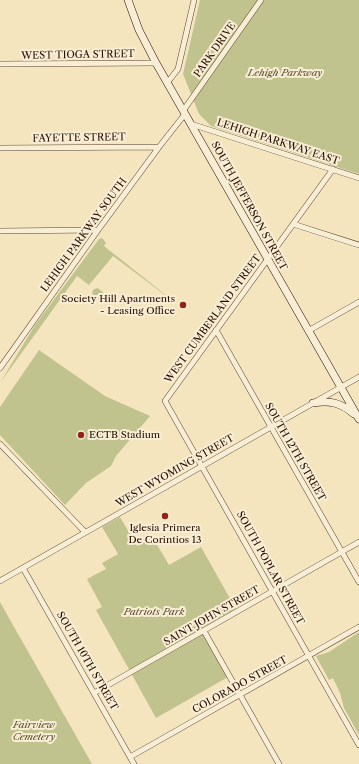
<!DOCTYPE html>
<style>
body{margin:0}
canvas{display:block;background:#f5e5be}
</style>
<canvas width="359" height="764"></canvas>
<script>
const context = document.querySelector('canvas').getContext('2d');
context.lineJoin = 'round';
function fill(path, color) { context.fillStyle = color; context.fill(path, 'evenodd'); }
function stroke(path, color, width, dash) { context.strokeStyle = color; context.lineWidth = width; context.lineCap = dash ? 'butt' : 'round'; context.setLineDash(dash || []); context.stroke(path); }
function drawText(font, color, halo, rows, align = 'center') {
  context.font = font + ' "Libre Caslon Text",serif'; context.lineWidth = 4; context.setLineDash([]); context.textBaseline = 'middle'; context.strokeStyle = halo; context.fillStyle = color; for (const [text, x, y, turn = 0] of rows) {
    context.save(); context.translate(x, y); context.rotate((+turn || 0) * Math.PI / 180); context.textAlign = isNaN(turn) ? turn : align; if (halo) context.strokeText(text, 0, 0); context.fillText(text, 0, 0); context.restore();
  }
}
const green = new Path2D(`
 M200,0H359V174L211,126L199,114L183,74Z
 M102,238L106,243L104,246L177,304L113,256L89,285L77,276L0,383L35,325L99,239Z
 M98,288L106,295L105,296H99L100,301L93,296L92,292L94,289Z
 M39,350L105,396L150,416L116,456L111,466L86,483L65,505L0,435V407Z
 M120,517L137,546L153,538L169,565L201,547L236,609L201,629L228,677L156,718L96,610L102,607L87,579L106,569L102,563L118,554L102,527Z
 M0,602L9,618L92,764H0Z
 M359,632V735L344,708L340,693L333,678L329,680L316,656L329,652Z`);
const minor = new Path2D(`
 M0,64L156,63
 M167,83L178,69L194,0
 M183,111L261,0
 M191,124L359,178
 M0,148L159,147
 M333,169L165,401L359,745
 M293,224L359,245
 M0,231L98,230
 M216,330L359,582
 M308,331L359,302
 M0,368L98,230L159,147L185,114
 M0,444L85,532
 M23,568L134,764
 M0,581L359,377
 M204,631L279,764
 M94,693L359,542
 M130,757L359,627`);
const secondary = new Path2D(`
 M128,0L139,30L156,63L359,419
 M313,403C330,400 341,403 354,414`);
const markers = [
 [183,305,4,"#8f2418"],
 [81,435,4,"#8f2418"],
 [165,516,4,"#8f2418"]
];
const streetNames = [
 ["PARK DRIVE",215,50,-55],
 ["WEST TIOGA STREET",78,55,-1],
 ["FAYETTE STREET",79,138,-1],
 ["LEHIGH PARKWAY EAST",278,142,18],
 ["SOUTH JEFFERSON STREET",249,206,61],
 ["LEHIGH PARKWAY SOUTH",84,235,-54],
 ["WEST CUMBERLAND STREET",213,319,-54],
 ["SOUTH 12TH STREET",295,452,60],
 ["WEST WYOMING STREET",175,471,-30],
 ["SOUTH POPLAR STREET",270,568,61],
 ["SAINT JOHN STREET",212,616,-30],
 ["SOUTH 10TH STREET",87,661,60],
 ["COLORADO STREET",240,685,-29]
];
const parkNames = [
 ["Lehigh Parkway",285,73],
 ["Patriots Park",154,612],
 ["Fairview",34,725],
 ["Cemetery",34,737]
];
const poiNames = [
 ["Society Hill Apartments",175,299],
 ["- Leasing Office",175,311],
 ["ECTB Stadium",89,435,"left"],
 ["Iglesia Primera",165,528,"center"],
 ["De Corintios 13",165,540,"center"]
];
fill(green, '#c1c38e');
stroke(minor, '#5b4430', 6);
stroke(secondary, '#280e00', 8);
stroke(minor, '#f8eed5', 5);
stroke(secondary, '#f8eed5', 7);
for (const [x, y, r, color] of markers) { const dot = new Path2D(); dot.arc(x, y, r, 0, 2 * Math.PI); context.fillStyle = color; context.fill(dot); stroke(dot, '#f8eed5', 1.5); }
drawText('10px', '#280e00', '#f8eed5', streetNames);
drawText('italic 10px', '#5e4d32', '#f8eed5', parkNames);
drawText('10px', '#280e00', '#f8eed5', poiNames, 'right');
</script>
